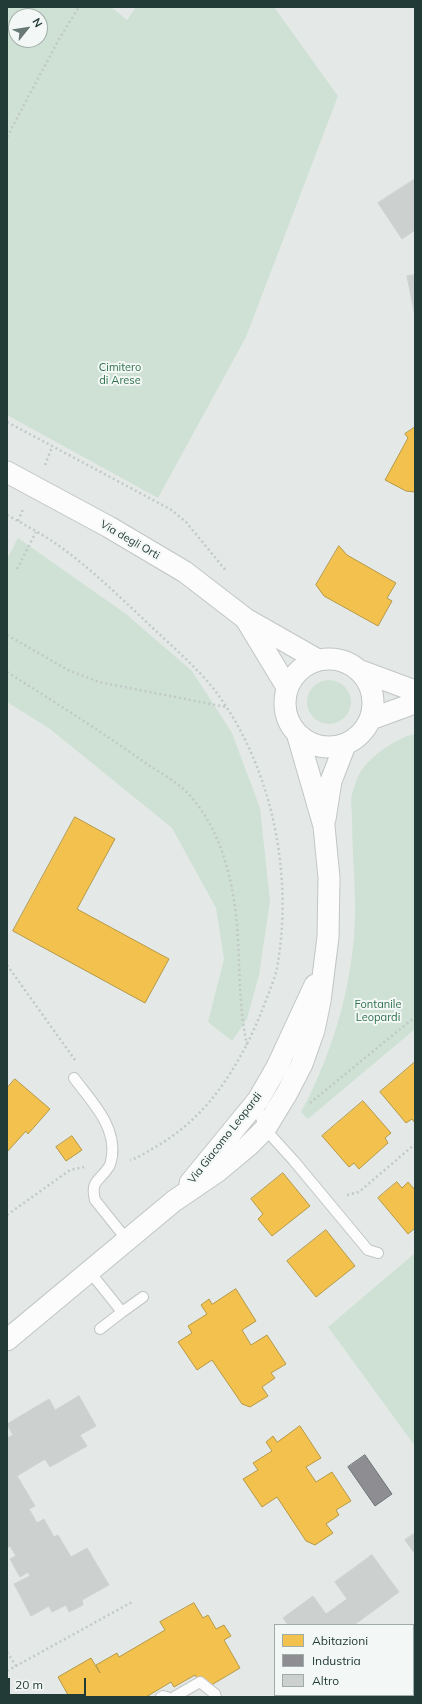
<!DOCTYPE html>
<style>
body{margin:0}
#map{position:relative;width:422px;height:1704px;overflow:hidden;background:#e4e9e7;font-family:Mulish,sans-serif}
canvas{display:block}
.frame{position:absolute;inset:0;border:8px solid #233b37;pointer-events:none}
.legend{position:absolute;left:274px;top:1624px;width:140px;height:72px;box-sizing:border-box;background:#f3f8f6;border:1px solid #a0acaa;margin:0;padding:5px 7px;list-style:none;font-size:12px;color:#233b37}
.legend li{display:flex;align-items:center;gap:8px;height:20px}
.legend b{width:20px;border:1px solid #a0acaa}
.north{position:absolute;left:8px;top:8px;width:40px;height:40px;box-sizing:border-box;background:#f3f8f6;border:1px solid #a0acaa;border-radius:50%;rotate:60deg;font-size:11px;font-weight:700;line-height:16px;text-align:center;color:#233b37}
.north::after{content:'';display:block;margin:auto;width:14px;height:18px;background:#677875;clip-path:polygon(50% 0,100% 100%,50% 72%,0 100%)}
.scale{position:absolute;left:8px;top:1678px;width:78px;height:18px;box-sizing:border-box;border:2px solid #233b37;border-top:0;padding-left:5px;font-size:12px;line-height:14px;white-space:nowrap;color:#233b37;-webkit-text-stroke:3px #f3f8f6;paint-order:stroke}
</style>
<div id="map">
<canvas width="422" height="1704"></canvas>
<div class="frame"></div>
<ul class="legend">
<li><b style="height:11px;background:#f2c14e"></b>Abitazioni</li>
<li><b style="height:11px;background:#8d8d92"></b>Industria</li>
<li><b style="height:11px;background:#ccd0cf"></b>Altro</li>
</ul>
<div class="north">N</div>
<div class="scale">20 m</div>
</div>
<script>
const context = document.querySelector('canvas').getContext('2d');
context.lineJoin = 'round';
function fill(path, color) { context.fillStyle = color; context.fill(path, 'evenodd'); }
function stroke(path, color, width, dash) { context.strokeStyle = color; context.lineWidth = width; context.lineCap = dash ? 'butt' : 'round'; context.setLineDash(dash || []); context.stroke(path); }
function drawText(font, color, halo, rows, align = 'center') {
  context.font = font + ' Mulish,sans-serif'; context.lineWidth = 4; context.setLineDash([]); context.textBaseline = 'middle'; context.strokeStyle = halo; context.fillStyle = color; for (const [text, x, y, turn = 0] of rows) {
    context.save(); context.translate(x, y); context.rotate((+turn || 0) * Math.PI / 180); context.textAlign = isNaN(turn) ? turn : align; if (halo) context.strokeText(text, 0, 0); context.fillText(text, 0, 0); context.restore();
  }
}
const green = new Path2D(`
 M7,7H111L127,20L136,7H274L338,96L246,337L158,498L7,415ZM16,16H40V40H16Z
 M18,538L126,614L192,671L232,733L260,808L270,901L259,975L247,1019L232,1041L208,1022L224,959L216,908L172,828L50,729L7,702V559Z
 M307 702a22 22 0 1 1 44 0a22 22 0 1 1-44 0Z
 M415,734V1029L308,1119L301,1112C336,1047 357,971 355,897C354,870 352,844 352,818C352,810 350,801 352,794C354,787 357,777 361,771C371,756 397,737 415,734Z
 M415,1253V1446L328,1327Z`);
const homes = new Path2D(`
 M415,427V492L406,491L385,480L408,438L405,434Z
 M339,546L347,555L396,583L387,598L392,601L378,626L324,596L316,585Z
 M75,817L115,839L77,909L169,959L145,1003L13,931Z
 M415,1062V1123L412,1119L406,1123L380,1092Z
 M15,1079L50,1109L28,1134L26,1131L7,1152V1088Z
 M363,1101L391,1133L385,1138L388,1143L359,1169L354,1163L349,1167L322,1136Z
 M72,1136L82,1150L66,1161L56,1147Z
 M283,1173L310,1206L272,1236L258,1219L263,1214L251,1199Z
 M397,1182L402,1188L408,1182L415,1190V1228L408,1234L378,1198Z
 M326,1230L355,1266L316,1297L287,1261Z
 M236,1289L256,1321L242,1330L251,1345L267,1335L286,1364L271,1373L275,1378L262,1387L268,1396L250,1407L242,1404L212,1360L197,1370L178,1342L192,1333L188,1326L207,1314L201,1305L209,1299L212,1304Z
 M300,1426L321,1458L306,1467L316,1482L332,1472L351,1501L336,1510L339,1515L326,1524L333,1533L315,1545L306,1541L277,1497L262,1507L243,1479L258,1470L253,1463L272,1451L266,1442L273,1436L277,1442Z
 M194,1603L203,1618L208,1615L216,1629L224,1625L231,1636L224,1640L240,1668L208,1687L203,1678L198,1680L195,1675L174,1687L171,1682L146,1697H64L68,1695L58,1677L91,1658L100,1673L96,1665L117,1653L119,1657L165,1630L160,1622Z`);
const industry = new Path2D(`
 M365,1455L392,1494L375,1506L348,1467Z`);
const building = new Path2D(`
 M415,179V230L402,239L378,203Z
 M415,275V316L407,276Z
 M79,1396L96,1426L80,1435L87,1446L50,1467L45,1459L17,1476L35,1506L29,1509L37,1523L44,1519L54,1537L58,1535L71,1557L87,1548L109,1585L82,1600L83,1605L69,1612L66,1605L52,1612L49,1606L31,1616L14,1584L30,1576L28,1572L20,1577L10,1559L16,1556L10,1546L7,1548V1438L13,1435L7,1424L49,1399L55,1410Z
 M415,1533V1554L405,1540Z
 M372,1555L399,1592L354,1625H288L283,1618L313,1596L326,1614L347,1599L335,1582Z
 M415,1635V1683L413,1680V1636Z
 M334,1695H391L392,1697H336Z`);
const path = new Path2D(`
 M7,137L59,39L79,7
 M7,422L170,509L186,522L227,572
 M45,465L52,447
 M7,515C27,526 48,537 66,551C98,575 126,603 155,630C174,648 197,668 213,688C272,764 294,875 277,968C275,977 271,987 268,995C260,1016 252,1036 241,1055C219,1095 193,1126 152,1149C145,1153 138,1158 130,1160
 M18,521L23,509
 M17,569L36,532
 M7,635L68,670L99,682L226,707
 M7,672C53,701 99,730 144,762C160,773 180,783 192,798C215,825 227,860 233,894C242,944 236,996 247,1045
 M7,965L75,1060
 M310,1103L415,1017
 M347,1195L359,1192L415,1144
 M7,1215L70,1170L84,1167
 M7,1652L16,1666
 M7,1671L132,1602`);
const service = new Path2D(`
 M74,1078C91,1101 116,1125 112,1156C111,1160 111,1165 108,1168C100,1181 90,1180 95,1200L127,1240
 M258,1102L260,1115L265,1129L294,1161L368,1250L378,1253
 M90,1272L122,1312L143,1297
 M100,1329L122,1312
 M161,1697L163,1696L167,1697
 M174,1697L200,1682L215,1694L216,1697`);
const minor = new Path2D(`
 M7,472L109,527L185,572L246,619L318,660
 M247,621L287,687
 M285 703a44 44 0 1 1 88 0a44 44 0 1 1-88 0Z
 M361,671L415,691
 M371,719L415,703
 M325,819L331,781L345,745
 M190,1183L258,1100L277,1067L315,985
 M7,1340L174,1201L218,1171L248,1146L265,1129L287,1093L302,1064L314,1030L320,1001L328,937L329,878L324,826L298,736`);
const parkNames = [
 ["Cimitero",120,368],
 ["di Arese",120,381],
 ["Fontanile",378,1005],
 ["Leopardi",378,1018]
];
const streetNames = [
 ["Via degli Orti",130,540,30],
 ["Via Giacomo Leopardi",225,1138,-52]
];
fill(green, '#cfe1d5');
fill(homes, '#f2c14e');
stroke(homes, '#b49947', 1);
fill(industry, '#8d8d92');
stroke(industry, '#6d7477', 1);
fill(building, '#ccd0cf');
stroke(building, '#cdd2d0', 1);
stroke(service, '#c1c6c4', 12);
stroke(minor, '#c1c6c4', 23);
stroke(path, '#c1c9c7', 2.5, [2, 3]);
stroke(service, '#fbfcfb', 10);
stroke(minor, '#fbfcfb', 21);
drawText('11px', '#30704e', '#f3f8f6', parkNames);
drawText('11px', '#233b37', '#f3f8f6', streetNames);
</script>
